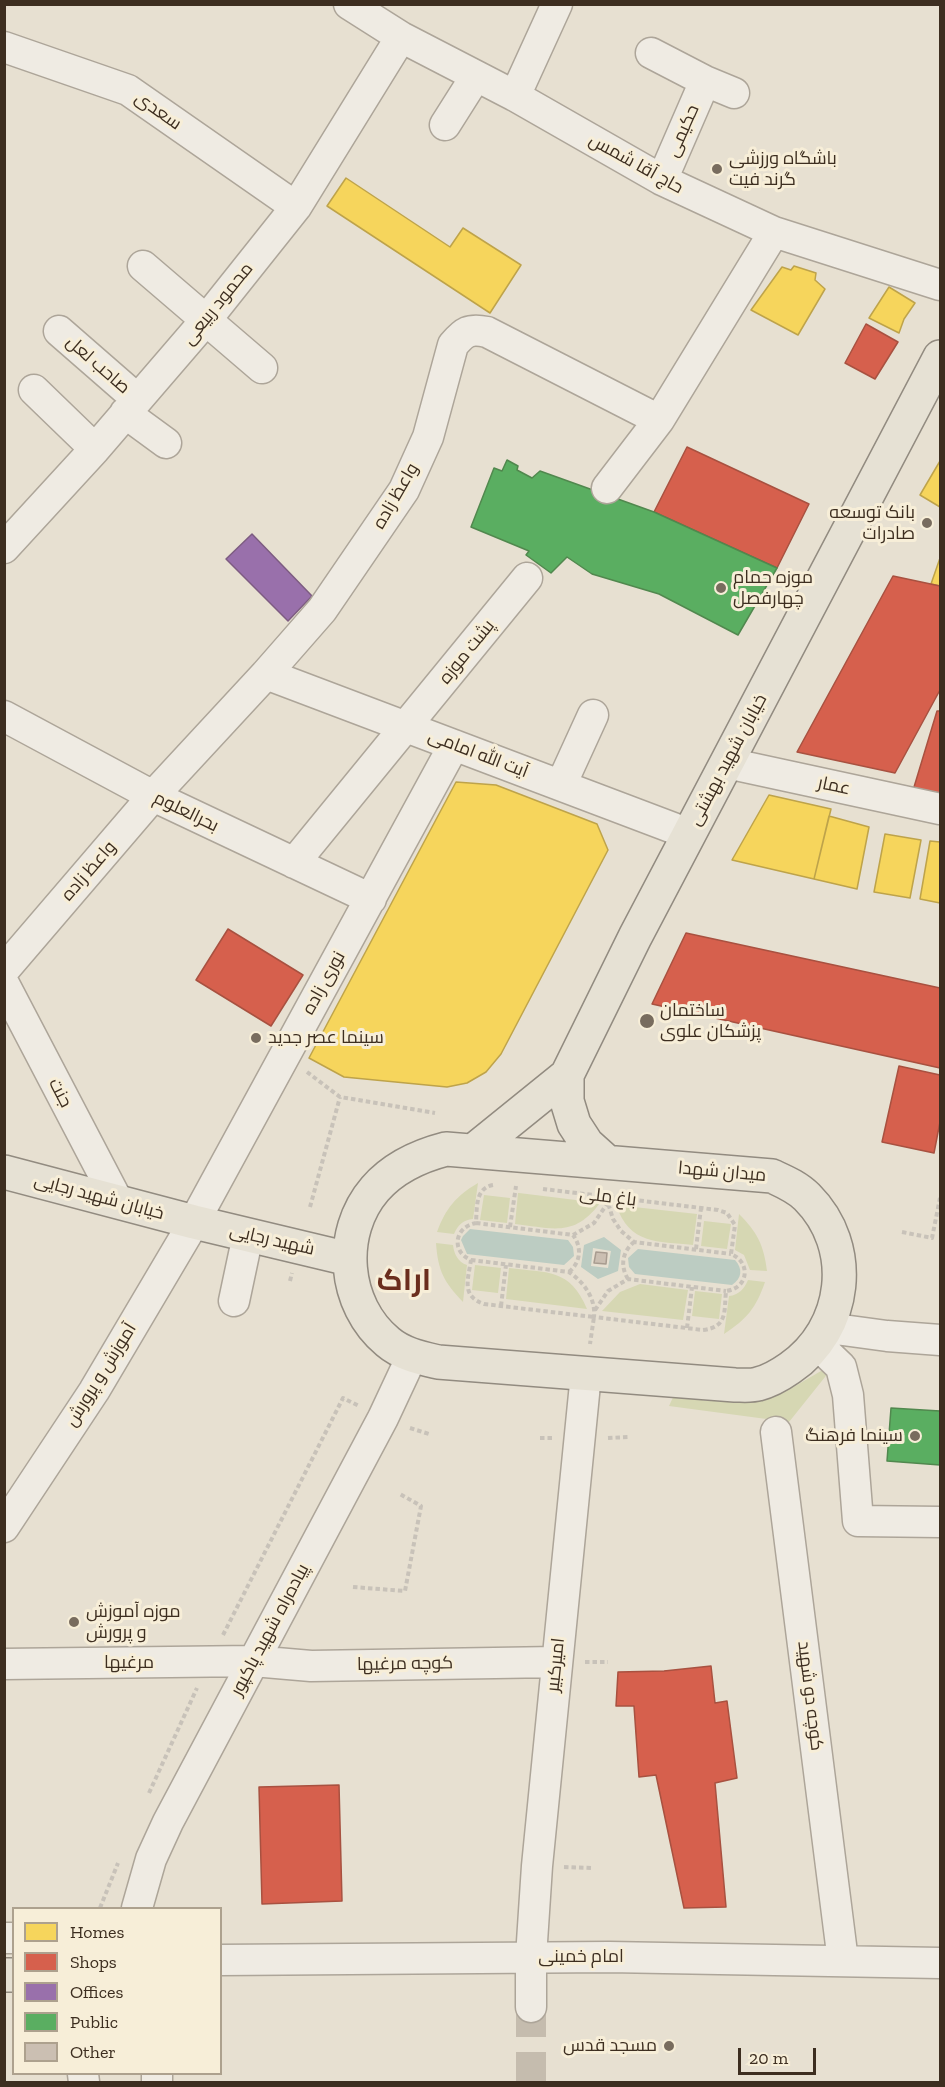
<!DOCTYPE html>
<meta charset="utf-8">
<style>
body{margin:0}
#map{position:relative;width:945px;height:2087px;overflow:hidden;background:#e7e0d1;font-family:"Zilla Slab",serif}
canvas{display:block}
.frame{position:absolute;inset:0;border:6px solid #3d2e20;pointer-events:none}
.legend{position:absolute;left:12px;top:1907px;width:210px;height:168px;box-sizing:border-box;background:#f7eed8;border:2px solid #ada18e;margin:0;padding:8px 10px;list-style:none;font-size:18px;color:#3d2e20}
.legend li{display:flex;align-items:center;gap:12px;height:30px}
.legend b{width:30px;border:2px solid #ada18e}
.scale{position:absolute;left:738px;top:2048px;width:78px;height:27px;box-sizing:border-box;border:3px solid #3d2e20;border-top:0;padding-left:8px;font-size:18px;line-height:21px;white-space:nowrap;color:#3d2e20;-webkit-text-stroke:4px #f7eed8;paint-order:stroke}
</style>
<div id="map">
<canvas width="945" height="2087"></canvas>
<div class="frame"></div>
<ul class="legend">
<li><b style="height:16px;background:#f6d55c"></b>Homes</li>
<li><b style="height:16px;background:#d6604d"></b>Shops</li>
<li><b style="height:16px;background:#9970ab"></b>Offices</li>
<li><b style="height:16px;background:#5aae61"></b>Public</li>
<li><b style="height:16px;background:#cbbfb2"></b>Other</li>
</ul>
<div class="scale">20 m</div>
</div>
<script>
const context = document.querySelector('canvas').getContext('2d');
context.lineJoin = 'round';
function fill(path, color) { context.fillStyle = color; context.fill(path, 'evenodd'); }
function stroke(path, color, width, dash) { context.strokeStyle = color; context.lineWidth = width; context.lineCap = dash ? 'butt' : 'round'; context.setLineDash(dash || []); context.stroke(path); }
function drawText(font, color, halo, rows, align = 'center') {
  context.font = font + ' "Zilla Slab",Cairo,serif'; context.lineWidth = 6; context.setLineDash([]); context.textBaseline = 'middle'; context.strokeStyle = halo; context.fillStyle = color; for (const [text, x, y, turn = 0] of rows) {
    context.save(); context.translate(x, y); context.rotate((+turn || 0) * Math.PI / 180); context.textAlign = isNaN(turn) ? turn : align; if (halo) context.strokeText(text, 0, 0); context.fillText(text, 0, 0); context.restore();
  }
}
const green = new Path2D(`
 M478,1183L473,1219C463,1220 458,1225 454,1234L437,1232C446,1208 456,1196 478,1183Z
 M518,1193H519L600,1203C574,1238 552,1228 515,1224Z
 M484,1195L510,1198L507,1223L480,1220Z
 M616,1205L697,1214L693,1245C657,1241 630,1245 616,1205Z
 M739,1214C757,1232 764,1245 767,1271L750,1270L744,1255L735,1250Z
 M704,1221L731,1224L727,1249L701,1246Z
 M436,1243L453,1245C454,1254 458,1262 467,1265L463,1302C444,1282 438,1271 436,1243Z
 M475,1265L501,1268L498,1293L472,1290Z
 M509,1268C547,1273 570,1268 587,1309L506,1299Z
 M748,1280L765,1282C756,1308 747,1319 724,1334L729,1296C739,1295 744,1289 748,1280Z
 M640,1284L688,1290L683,1320L602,1311L620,1292Z
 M695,1291L722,1294L719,1319L692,1316Z
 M821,1371L829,1372L789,1422L669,1406L675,1393L706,1401L752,1400L790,1389Z`);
const water = new Path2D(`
 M470,1229L568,1240L573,1247L574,1256L564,1265L467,1254L461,1240L463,1236Z
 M604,1237L621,1250L618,1271L598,1279L581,1267L584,1245ZM593,1248L611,1251L608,1268L591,1266Z
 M638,1249L735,1260C743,1269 742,1278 732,1285L635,1274L629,1267L628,1258Z`);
const homes = new Path2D(`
 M346,178L450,247L463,228L521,265L490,313L327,206Z
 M794,266L816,273L815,280L825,289L798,335L751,310L782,267L791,270Z
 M889,287L915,303L904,319L899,333L869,318Z
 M940,461V507L920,495Z
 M940,558V586L931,584Z
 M456,782L496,785L597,824L608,850L501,1054L486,1072L467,1083L447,1087L344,1077L309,1058Z
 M769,795L831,809L814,879L732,860Z
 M829,816L869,827L857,889L814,879Z
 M885,834L921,840L910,898L874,892Z
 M930,841L940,842V903L920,899Z`);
const shops = new Path2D(`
 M866,324L898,342L875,379L845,363Z
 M687,447L809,504L777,568L654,512Z
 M893,576L940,586V690L895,773L797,752Z
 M937,711H940V802L911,797Z
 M228,929L303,975L271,1026L196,980Z
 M686,933L940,988V1068L652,1004Z
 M899,1066L940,1075V1122L934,1153L882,1142Z
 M711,1666L715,1703L727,1701L737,1778L715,1783L726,1907L684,1908L656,1775L639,1777L634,1706H616L618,1672L664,1671Z
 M339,1785L342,1901L262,1904L259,1787Z`);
const offices = new Path2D(`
 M252,534L312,596L288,621L226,559Z`);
const public = new Path2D(`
 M507,460L518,466L517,470L532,478L540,471L654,512L777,568L738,635L659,594L592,574L567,557L551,573L526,555L529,551L471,527L494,468L502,471Z
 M891,1408L940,1411V1465L887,1461Z`);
const building = new Path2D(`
 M596,1252L607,1253L606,1264L594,1263Z`);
const minorTunnel = new Path2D(`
 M531,2007V2082`);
const path = new Path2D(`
 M307,1072L340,1097L435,1113
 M493,1185C475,1188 477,1208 476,1223C454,1227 451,1252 471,1260C468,1280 461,1296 484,1304L594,1317L590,1344
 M609,1197L608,1203L613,1219L621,1231L634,1242L731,1254
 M310,1207L340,1097
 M476,1223L573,1235L594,1223L607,1204
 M510,1227L516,1186
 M902,1232L932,1238L940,1198
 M696,1249L701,1208
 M471,1260L569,1272C584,1282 596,1299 594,1317L703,1330C728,1327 724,1311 726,1291C749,1288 751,1262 731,1254L735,1225L727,1213L718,1210L543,1189
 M569,1272C581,1262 582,1247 573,1235
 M628,1279C620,1266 622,1252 634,1242
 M290,1281L292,1273
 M501,1306L506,1265
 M595,1310L608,1291L628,1279L726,1291
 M687,1328L692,1287
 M410,1428L429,1434
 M540,1438H552
 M608,1438L628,1437
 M353,1587L405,1591L421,1506L400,1494
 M223,1635L343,1398L359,1406
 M585,1662H608
 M149,1793L197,1688
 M564,1867L591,1868
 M100,1908L118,1863`);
const minor = new Path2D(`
 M349,4L401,37L515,96L662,180L774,232L940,285
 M4,47L128,90L296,207
 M651,53L705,81L734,93
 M515,96L557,4
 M445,125L476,76
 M662,180L705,81
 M143,266L262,368
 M59,331L137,399
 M34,390L95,449
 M125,413L166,443
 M607,488L659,420
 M4,548L95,449L206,320L296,207L401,37
 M266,674L689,834
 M4,716L153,796L371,899
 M727,763L940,809
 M561,785L593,715
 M294,863L527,578
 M4,970L153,796L266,674L322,610L404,490L428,437L453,345C464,332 469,328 487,332L659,420L774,232
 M4,984L118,1202
 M234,1301L248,1235
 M828,1328L887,1336L940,1340
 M817,1344L841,1367L848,1395L858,1521L940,1522
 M776,1432L843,1961
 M4,1527L94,1391L194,1222L454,745
 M4,1664L253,1661L311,1666L556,1662
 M137,1908L151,1859L168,1822L383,1418L412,1356
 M4,1938H14
 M220,1960L609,1957L940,1963
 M531,2007V1957L537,1866L586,1374
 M83,2074L84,2082
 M157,2082V2074`);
const major = new Path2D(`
 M446,1149L772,1176C785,1182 797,1187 807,1197C857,1247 847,1329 790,1368C780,1375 770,1381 758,1384C751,1386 742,1385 735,1385L438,1362C421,1358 402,1354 388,1342C343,1305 337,1233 375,1189C394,1167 419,1156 446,1149Z
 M473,1151L567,1075
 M607,1162L587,1144L574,1124L567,1101V1075L635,937L940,357
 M4,1172L194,1222L349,1259
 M4,1975H14`);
const markers = [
 [717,169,6,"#786c5e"],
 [927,523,6,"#786c5e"],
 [721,588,6,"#786c5e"],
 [647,1021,8,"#786c5e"],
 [256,1038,6,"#786c5e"],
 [915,1436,6,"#786c5e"],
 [74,1622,6,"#786c5e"],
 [669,2046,6,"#786c5e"]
];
const streetNames = [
 ["سعدی",158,111,35],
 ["حکیمی",683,131,-66],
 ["حاج آقا شمس",636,164,29],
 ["محمود ربیعی",218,304,-51],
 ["صاحب لعل",98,365,41],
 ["واعظ زاده",396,496,-60],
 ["پشت موزه",467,652,-51],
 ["آیت الله امامی",478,754,21],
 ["خیابان شهید بهشتی",728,760,-62],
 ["عمار",834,786,12],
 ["بحرالعلوم",186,812,26],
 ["واعظ زاده",89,871,-49],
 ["نوری زاده",324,983,-61],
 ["جنت",60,1093,63],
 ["میدان شهدا",722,1172,5],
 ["خیابان شهید رجایی",99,1197,15],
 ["باغ ملی",608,1197,7],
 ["شهید رجایی",272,1240,13],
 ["آموزش و پرورش",101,1375,-58],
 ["پیاده‌راه شهید پاکپور",270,1630,-62],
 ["مرغیها",129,1663],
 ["کوچه مرغیها",405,1664,-1],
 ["امیرکبیر",556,1665,-84],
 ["کوچه دو شهید",810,1696,83],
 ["امام خمینی",581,1957]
];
const poiNames = [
 ["باشگاه ورزشی",729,159],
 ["گرند فیت",729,180],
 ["بانک توسعه",915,513,"right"],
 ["صادرات",915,534,"right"],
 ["موزه حمام",733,578],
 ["چهارفصل",733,599],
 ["ساختمان",660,1011],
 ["پزشکان علوی",660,1032],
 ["سینما عصر جدید",268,1038],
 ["سینما فرهنگ",903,1436,"right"],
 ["موزه آموزش",86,1612],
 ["و پرورش",86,1633],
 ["مسجد قدس",657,2046,"right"]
];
const townNames = [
 ["اراک",404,1281]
];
fill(green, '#d6d7b3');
fill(water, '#bcccc2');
fill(homes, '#f6d55c');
stroke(homes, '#bea34a', 1.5);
fill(shops, '#d6604d');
stroke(shops, '#a85140', 1.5);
fill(offices, '#9970ab');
stroke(offices, '#7d5c81', 1.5);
fill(public, '#5aae61');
stroke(public, '#51884e', 1.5);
fill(building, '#cbbfb2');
stroke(building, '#a89c90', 1.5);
stroke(minorTunnel, '#c5bcae', 30, [30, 15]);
stroke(minor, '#ada599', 33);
stroke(major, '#928b80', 36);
stroke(path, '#c8c2b9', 4, [4.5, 3]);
stroke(minor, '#efebe3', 30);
stroke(major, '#e6e1d4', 33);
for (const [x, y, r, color] of markers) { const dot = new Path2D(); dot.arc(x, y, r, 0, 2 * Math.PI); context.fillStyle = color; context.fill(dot); stroke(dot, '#f7eed8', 2); }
drawText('18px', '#3d2e20', '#f7eed8', streetNames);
drawText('18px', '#3d2e20', '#f7eed8', poiNames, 'left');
drawText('bold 30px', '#6b2e1e', '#f7eed8', townNames);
</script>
